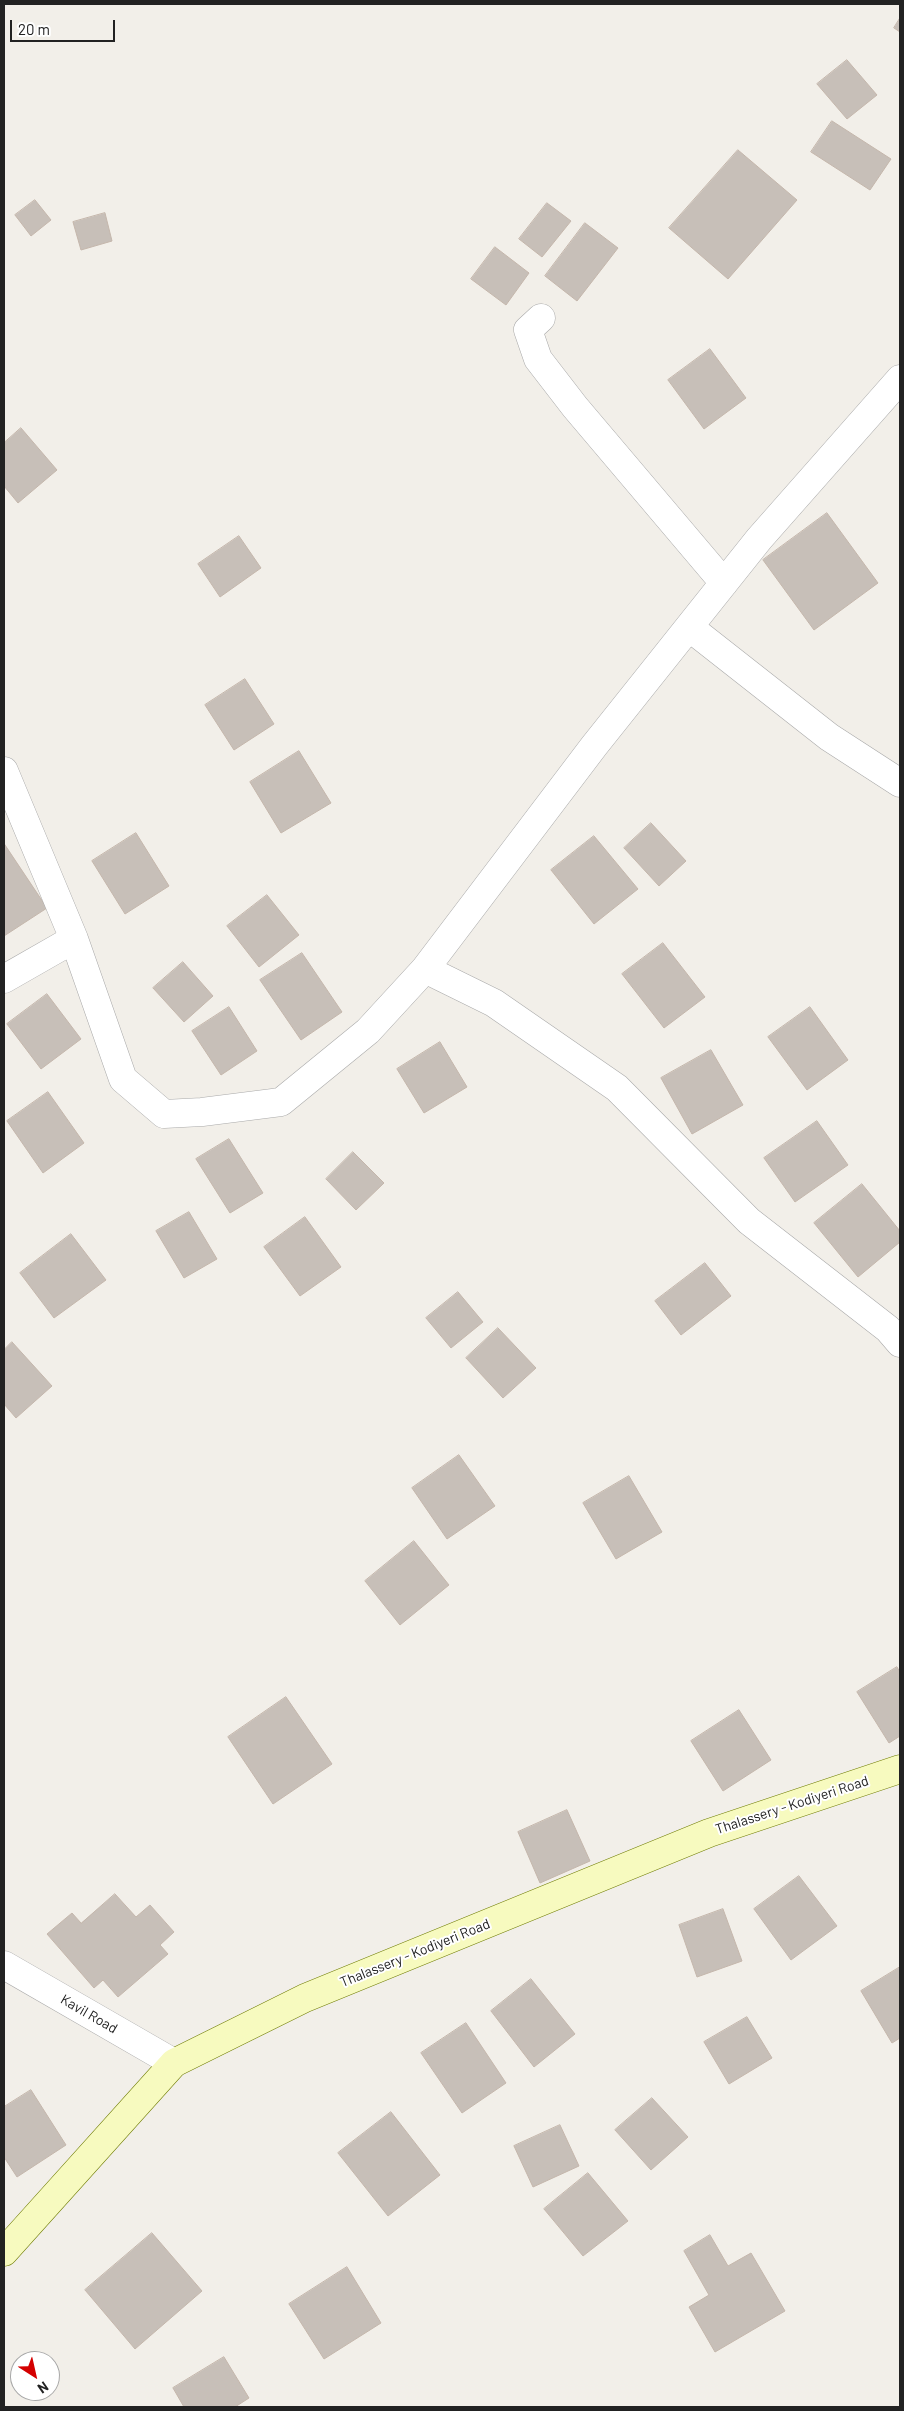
<!DOCTYPE html>
<style>
body{margin:0}
#map{position:relative;width:904px;height:2411px;overflow:hidden;background:#f2efe9;font-family:Barlow,sans-serif}
canvas{display:block}
.frame{position:absolute;inset:0;border:5px solid #222;pointer-events:none}
.north{position:absolute;left:10px;top:2351px;width:50px;height:50px;box-sizing:border-box;background:#fff;border:1px solid #a7a7a7;border-radius:50%;rotate:145deg;font-size:14px;font-weight:700;line-height:20px;text-align:center;color:#222}
.north::after{content:'';display:block;margin:auto;width:18px;height:22px;background:#d40000;clip-path:polygon(50% 0,100% 100%,50% 72%,0 100%)}
.scale{position:absolute;left:10px;top:20px;width:105px;height:22px;box-sizing:border-box;border:2px solid #222;border-top:0;padding-left:6px;font-size:15px;line-height:18px;white-space:nowrap;color:#222;-webkit-text-stroke:4px #fff;paint-order:stroke}
</style>
<div id="map">
<canvas width="904" height="2411"></canvas>
<div class="frame"></div>
<div class="north">N</div>
<div class="scale">20 m</div>
</div>
<script>
const context = document.querySelector('canvas').getContext('2d');
context.lineJoin = 'round';
function fill(path, color) { context.fillStyle = color; context.fill(path, 'evenodd'); }
function stroke(path, color, width, dash) { context.strokeStyle = color; context.lineWidth = width; context.lineCap = dash ? 'butt' : 'round'; context.setLineDash(dash || []); context.stroke(path); }
function drawText(font, color, halo, rows, align = 'center') {
  context.font = font + ' Barlow,sans-serif'; context.lineWidth = 4; context.setLineDash([]); context.textBaseline = 'middle'; context.strokeStyle = halo; context.fillStyle = color; for (const [text, x, y, turn = 0] of rows) {
    context.save(); context.translate(x, y); context.rotate((+turn || 0) * Math.PI / 180); context.textAlign = isNaN(turn) ? turn : align; if (halo) context.strokeText(text, 0, 0); context.fillText(text, 0, 0); context.restore();
  }
}
const building = new Path2D(`
 M900,18V32L894,28Z
 M847,60L877,95L847,119L817,84Z
 M832,121L891,159L870,190L811,152Z
 M738,150L797,200L728,279L669,228Z
 M35,200L51,220L31,236L15,215Z
 M547,203L571,221L542,257L519,239Z
 M105,213L112,241L81,250L73,222Z
 M585,223L618,248L577,301L545,276Z
 M495,247L529,273L506,305L471,279Z
 M710,349L746,398L704,429L668,380Z
 M21,428L57,470L18,503L4,486V443Z
 M827,513L878,583L814,630L763,560Z
 M239,536L261,568L220,597L198,564Z
 M245,679L274,724L234,750L205,705Z
 M299,751L331,803L281,833L250,782Z
 M651,823L686,861L659,886L624,848Z
 M136,833L169,886L125,914L92,861Z
 M594,836L638,889L594,924L551,870Z
 M5,845L47,908L4,936V846Z
 M267,895L299,935L259,967L227,926Z
 M663,943L705,997L664,1028L622,974Z
 M302,953L342,1012L301,1040L260,980Z
 M183,962L213,996L184,1022L153,988Z
 M47,994L81,1039L41,1069L7,1024Z
 M229,1007L257,1051L221,1075L192,1031Z
 M810,1007L848,1060L807,1090L768,1037Z
 M440,1042L467,1087L424,1113L397,1069Z
 M711,1050L743,1105L692,1134L661,1078Z
 M48,1092L84,1143L43,1173L7,1121Z
 M817,1121L848,1165L795,1202L764,1158Z
 M229,1139L263,1193L230,1213L196,1159Z
 M353,1152L384,1183L356,1210L326,1179Z
 M862,1184L900,1231V1242L858,1277L814,1223Z
 M189,1212L217,1259L184,1278L156,1231Z
 M305,1217L341,1267L300,1296L264,1247Z
 M71,1234L106,1280L54,1318L20,1273Z
 M705,1263L731,1296L681,1335L655,1301Z
 M458,1292L483,1322L451,1348L426,1318Z
 M498,1328L536,1368L503,1398L466,1358Z
 M12,1342L52,1386L16,1418L4,1404V1350Z
 M459,1455L495,1506L447,1539L412,1488Z
 M629,1476L662,1532L616,1559L583,1503Z
 M414,1541L449,1585L400,1625L365,1581Z
 M897,1667L900,1672V1736L889,1743L857,1692Z
 M286,1697L332,1764L273,1804L228,1737Z
 M739,1710L771,1760L723,1791L691,1741Z
 M567,1810L590,1861L540,1883L518,1832Z
 M799,1876L837,1926L791,1960L754,1909Z
 M115,1894L136,1917L150,1905L174,1932L160,1945L168,1954L118,1997L103,1980L94,1988L47,1934L72,1913L81,1923Z
 M723,1909L742,1961L697,1977L679,1925Z
 M900,1967V2038L892,2043L861,1991Z
 M531,1979L575,2034L534,2067L491,2011Z
 M747,2017L772,2058L729,2084L704,2042Z
 M466,2023L506,2083L462,2113L421,2053Z
 M31,2090L66,2145L17,2177L4,2157V2107Z
 M652,2098L688,2137L651,2170L615,2130Z
 M391,2112L440,2175L388,2216L338,2153Z
 M560,2125L579,2166L533,2187L514,2146Z
 M588,2173L628,2221L583,2256L544,2209Z
 M152,2233L202,2291L135,2349L85,2290Z
 M710,2235L728,2266L751,2253L785,2311L715,2352L689,2307L709,2295L684,2251Z
 M347,2267L381,2323L324,2359L289,2304Z
 M224,2357L249,2398L235,2407H184L173,2388Z`);
const minor = new Path2D(`
 M541,318L528,330L538,359L575,407L724,583
 M689,627L829,737L900,783
 M4,771L74,939
 M425,969L594,746L759,539L900,379
 M4,979L74,939L123,1079L164,1114L202,1112L281,1102L368,1031L425,969L494,1003L617,1088L749,1221L888,1329L900,1343
 M4,1965L174,2063`);
const secondary = new Path2D(`
 M4,2252L174,2063L305,1998L709,1833L900,1769`);
const streetNames = [
 ["Thalassery - Kodiyeri Road",792,1805,-18],
 ["Thalassery - Kodiyeri Road",415,1953,-22],
 ["Kavil Road",89,2014,30]
];
fill(building, '#c7bfb8');
stroke(building, '#c4b6ab', 1);
stroke(minor, '#a9a9a9', 29);
stroke(secondary, '#707d05', 29);
stroke(minor, '#fff', 28);
stroke(secondary, '#f7fabf', 28);
drawText('14px', '#222', '#fff', streetNames);
</script>
